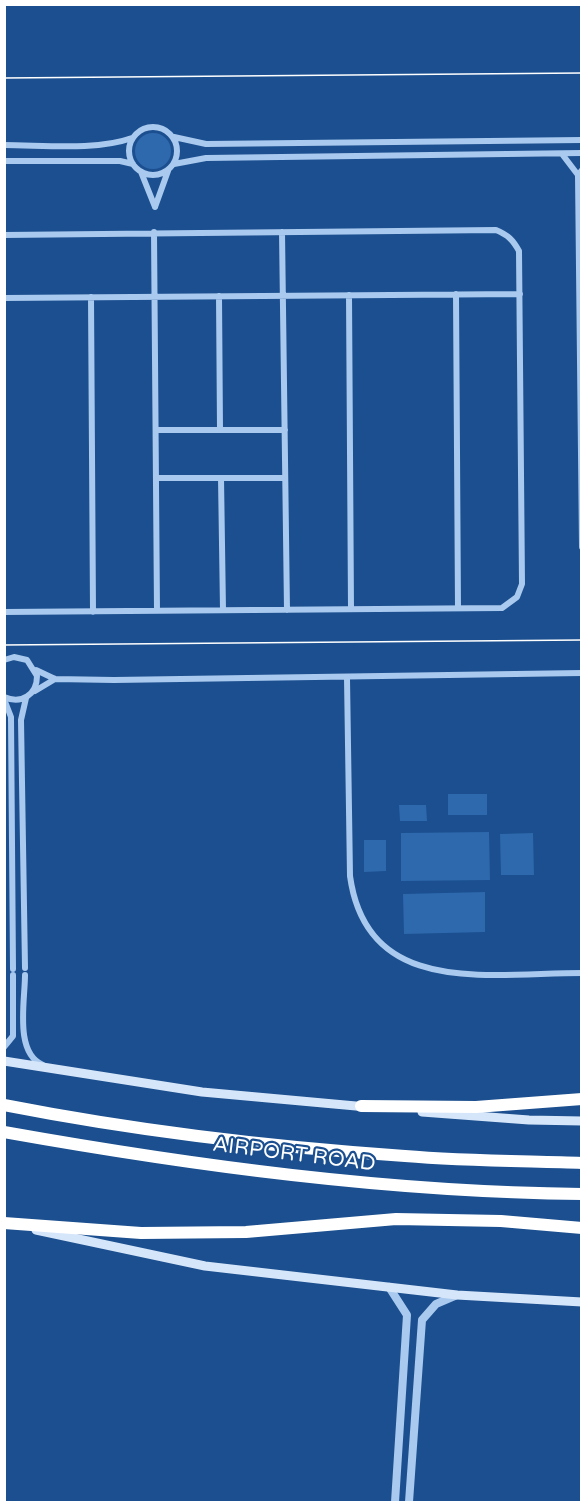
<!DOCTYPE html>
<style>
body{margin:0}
#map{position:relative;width:586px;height:1507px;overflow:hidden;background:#1b4f8f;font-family:"Varela Round",sans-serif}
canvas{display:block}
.frame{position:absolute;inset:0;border:6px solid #fff;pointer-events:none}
</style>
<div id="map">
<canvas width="586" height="1507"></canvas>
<div class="frame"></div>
</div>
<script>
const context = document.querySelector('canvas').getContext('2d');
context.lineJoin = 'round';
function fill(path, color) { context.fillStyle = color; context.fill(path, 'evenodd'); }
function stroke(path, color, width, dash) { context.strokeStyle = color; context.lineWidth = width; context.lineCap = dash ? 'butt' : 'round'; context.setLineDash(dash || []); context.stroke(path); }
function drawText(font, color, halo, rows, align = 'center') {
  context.font = font + ' "Varela Round",sans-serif'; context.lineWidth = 4.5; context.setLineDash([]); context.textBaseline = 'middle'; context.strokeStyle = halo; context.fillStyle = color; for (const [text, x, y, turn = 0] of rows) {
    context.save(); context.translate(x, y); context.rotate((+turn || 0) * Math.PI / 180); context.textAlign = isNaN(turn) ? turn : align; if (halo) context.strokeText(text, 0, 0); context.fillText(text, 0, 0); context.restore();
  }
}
const green = new Path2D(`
 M135 151a18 18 0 1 1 36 0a18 18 0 1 1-36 0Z
 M448,794H487V815H448Z
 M399,805H426L427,821H400Z
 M489,832L490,880L401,881V833Z
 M533,833L534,875H501L500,834Z
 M364,840H386V871L364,872Z
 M485,892V932L404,934L403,894Z`);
const minor = new Path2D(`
 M129 151a24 24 0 1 1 48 0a24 24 0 1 1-48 0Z
 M174,137L206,144L582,140
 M4,145C43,145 96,151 132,138
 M562,154L578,175L582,170
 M4,161H120L133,164
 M174,164L206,158L582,153
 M141,172L155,207
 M578,175L582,547
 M155,207L168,171
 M154,232L157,611
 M282,232L287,610
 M4,235L496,230C508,235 513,240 519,251L522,584L517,597L502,608L4,612
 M456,294L458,608
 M349,295L351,609
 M219,296L220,430
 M91,297L93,612
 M4,298L520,294
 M156,430H285
 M156,478H285
 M221,478L223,610
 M4,660L14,657L27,660L37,676C37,694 22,705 4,697
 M36,670L55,679L114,680L582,673
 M347,678L350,876C367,998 490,973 582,973
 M35,691L55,679
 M4,699L11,717L13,969
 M25,968L21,720L26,698
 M25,975C25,1001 14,1053 43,1065
 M4,1047L13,1036V975`);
const tertiary = new Path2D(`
 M389,1287L407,1315L395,1502
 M409,1502L422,1320L436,1304L457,1295`);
const secondary = new Path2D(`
 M4,1061L202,1092L367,1107
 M422,1112L529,1120L582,1121
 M36,1230L205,1266L457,1295L582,1302`);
const motorway = new Path2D(`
 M4,1105C137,1131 271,1147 405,1156C463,1161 523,1161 582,1163
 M361,1106L476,1107L582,1099
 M4,1132C195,1166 388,1192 582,1194
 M4,1223L141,1233L246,1232L396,1219L501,1221L582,1228`);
const tram = new Path2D(`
 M4,78L582,73
 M4,645L582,640`);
const streetNames = [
 ["AIRPORT ROAD",294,1155,7]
];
fill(green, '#2e69ad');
stroke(minor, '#a9c9ee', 6);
stroke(tertiary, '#a9c9ee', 8);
stroke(secondary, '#d6e6fa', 9);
stroke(motorway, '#fff', 12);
stroke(tram, '#fff', 1.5);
drawText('21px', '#fff', '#1b4f8f', streetNames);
</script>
